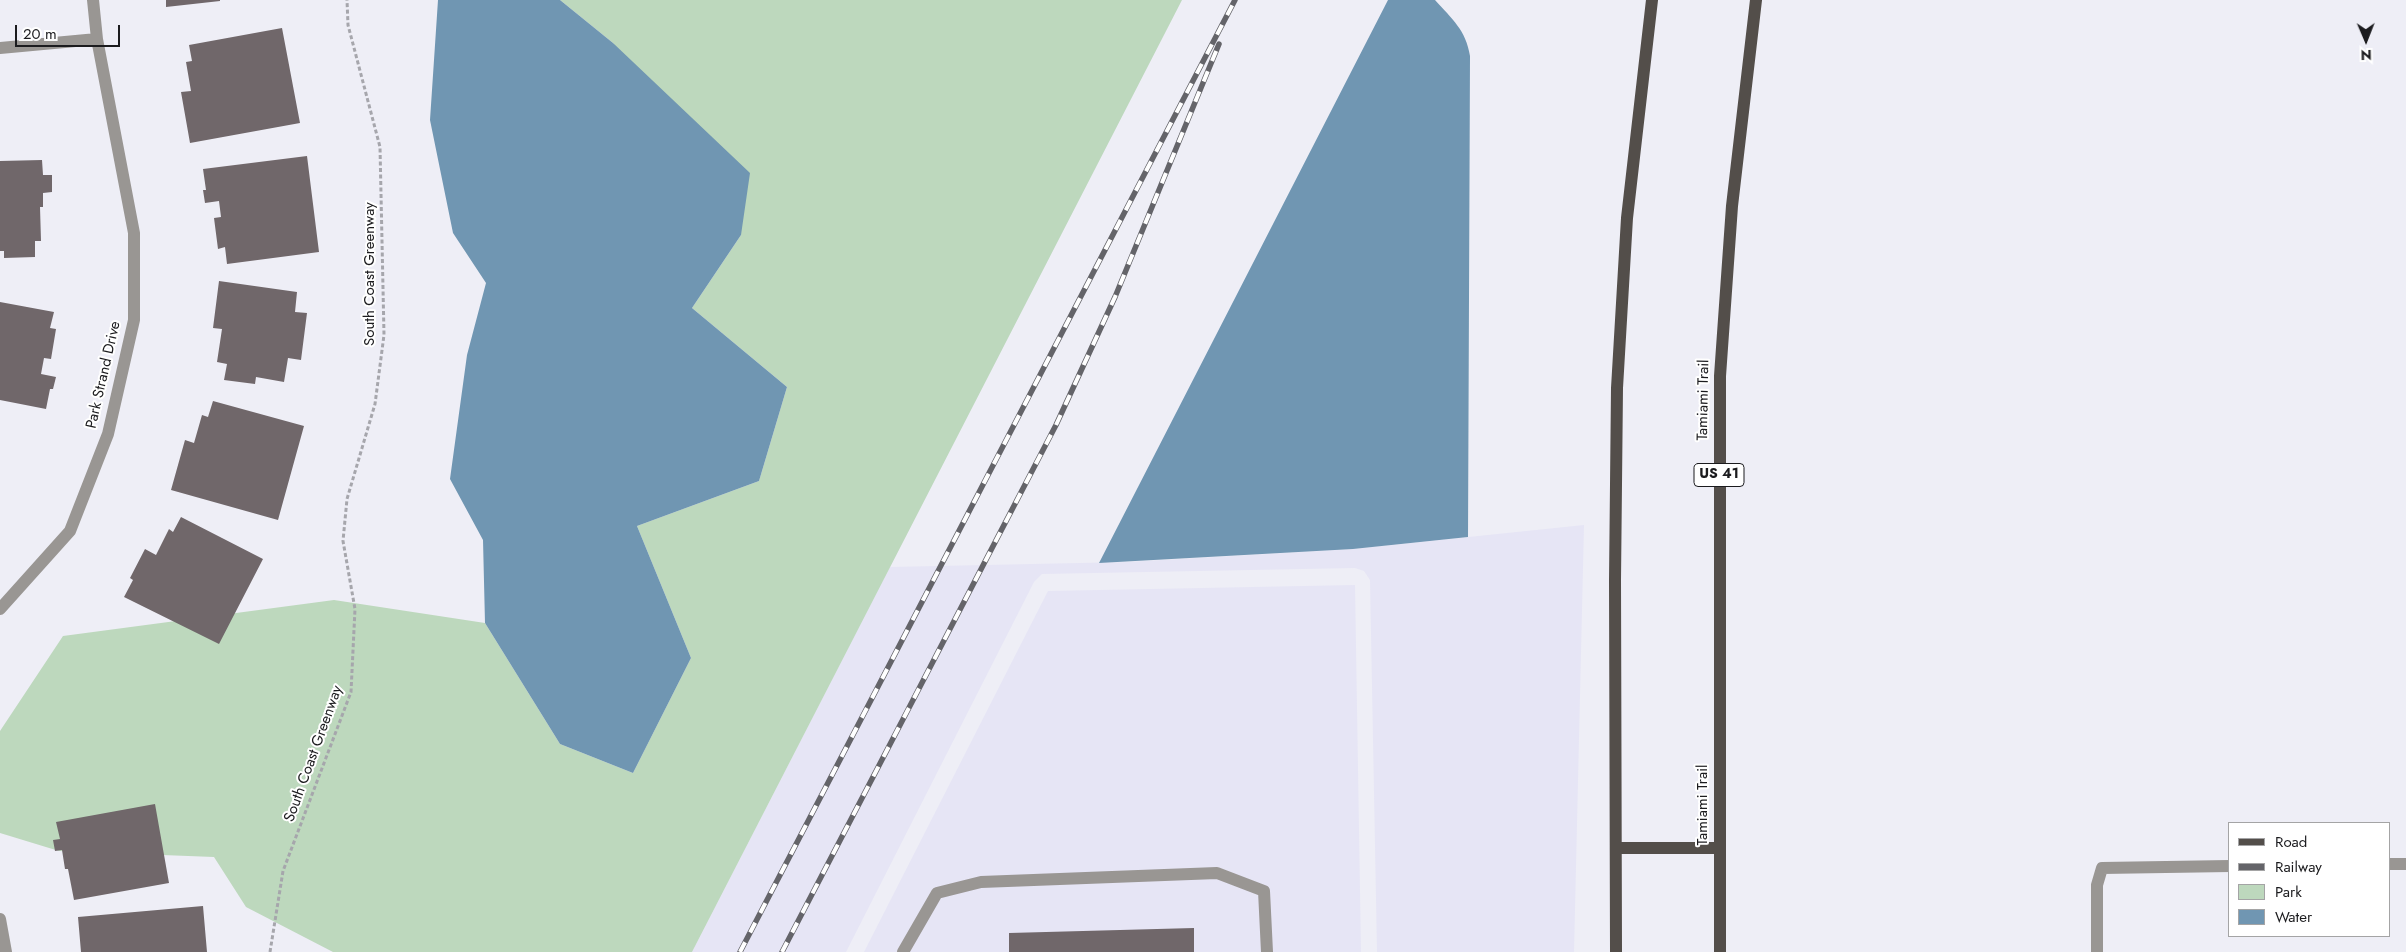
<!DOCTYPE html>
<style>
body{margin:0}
#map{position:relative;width:2406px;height:952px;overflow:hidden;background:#eeeef6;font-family:Jost,sans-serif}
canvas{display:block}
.legend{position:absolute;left:2228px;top:822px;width:162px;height:115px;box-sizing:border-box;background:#fff;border:1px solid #a4a4a5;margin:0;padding:6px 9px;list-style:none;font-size:15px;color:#1b1b1e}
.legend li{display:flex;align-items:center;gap:10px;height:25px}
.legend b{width:25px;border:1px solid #a4a4a5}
.north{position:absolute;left:2341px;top:15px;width:50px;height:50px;-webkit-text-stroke:4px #fff;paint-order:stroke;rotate:179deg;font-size:14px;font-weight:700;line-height:20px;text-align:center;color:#1b1b1e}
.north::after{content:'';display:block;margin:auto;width:18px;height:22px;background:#1b1b1e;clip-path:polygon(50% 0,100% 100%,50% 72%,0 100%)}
.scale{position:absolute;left:15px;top:25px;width:105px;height:22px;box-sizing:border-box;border:2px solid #1b1b1e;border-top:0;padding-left:6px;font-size:15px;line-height:18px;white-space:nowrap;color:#1b1b1e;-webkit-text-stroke:4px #fff;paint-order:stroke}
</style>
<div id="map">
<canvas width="2406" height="952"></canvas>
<ul class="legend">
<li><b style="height:6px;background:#534e4a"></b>Road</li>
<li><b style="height:6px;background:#646469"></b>Railway</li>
<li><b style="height:14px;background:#bdd8bd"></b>Park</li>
<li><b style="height:14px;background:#7096b2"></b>Water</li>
</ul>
<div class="north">N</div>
<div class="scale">20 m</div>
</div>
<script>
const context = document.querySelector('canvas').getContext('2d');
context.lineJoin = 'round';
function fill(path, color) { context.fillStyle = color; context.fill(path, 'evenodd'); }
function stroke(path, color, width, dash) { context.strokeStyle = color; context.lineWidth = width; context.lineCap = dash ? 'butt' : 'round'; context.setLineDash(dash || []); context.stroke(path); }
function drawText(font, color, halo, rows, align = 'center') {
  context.font = font + ' Jost,sans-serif'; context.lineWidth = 4; context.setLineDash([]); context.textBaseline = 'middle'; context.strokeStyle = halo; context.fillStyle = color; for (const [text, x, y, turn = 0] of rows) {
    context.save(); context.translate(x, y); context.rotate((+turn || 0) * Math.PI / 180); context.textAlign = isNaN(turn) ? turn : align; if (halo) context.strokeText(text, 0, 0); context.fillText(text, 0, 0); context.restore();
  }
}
const built = new Path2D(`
 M1584,525L1574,952H1377L1370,580L1364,571L1355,568L1042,574L1034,582L846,952H692L890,567L1127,562L1353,549Z
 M1355,585L1361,952H864L1048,591Z`);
const green = new Path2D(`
 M560,0H1182L692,952H333L246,907L214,857L59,851L0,833V731L63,636L334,600L485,623L560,744L633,773L691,658L637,526L759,481L787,387L692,308L741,235L613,43Z`);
const water = new Path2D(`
 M438,0H560L613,43L750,173L741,235L692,308L787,387L759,481L637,526L691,658L633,773L560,744L485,623L483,540L450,479L467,355L486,283L453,233L430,120Z
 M1388,0H1435C1452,19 1466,30 1470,56L1468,537L1353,549L1099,563Z`);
const building = new Path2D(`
 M166,0H220V1L166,7Z
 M282,28L300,123L190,143L181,92L191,91L186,62L192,61L189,45Z
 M307,156L319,252L227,264L225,247L218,249L214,218L221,217L219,201L205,203L203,190H206L203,169Z
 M42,160L43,175H52V192L43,193V207H40L41,241H35V257L4,258V251H0V161Z
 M219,281L297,292L295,312L307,313L301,360L288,358L284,382L256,377L255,384L224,380L227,364L217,362L222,329L213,328Z
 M0,302L54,312L50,328L56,329L51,359L44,358L41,374L56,377L53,389H50L46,409L0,400Z
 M213,401L304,426L278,520L171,490L185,440L194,443L202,415L208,417Z
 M181,517L263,559L219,644L124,597L133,580L130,578L145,549L156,555L169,529L173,532Z
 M155,804L169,883L74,900L68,869H65L62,850L55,851L53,840L60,839L56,822Z
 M203,906L207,952H81L78,917Z
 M1194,928V952H1009V933Z`);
const path = new Path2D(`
 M270,952L283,871L351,692L355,609L343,541L347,499L375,404L384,335L380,147L348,25L347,0`);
const minor = new Path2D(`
 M0,48L97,39
 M0,609L70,531L108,434L134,320V233L97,39L93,0
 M2390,864H2406
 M0,919L6,952
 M903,952L937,893L981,882L1217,873L1264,891L1267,952
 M2097,952V885L2102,868L2230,866`);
const major = new Path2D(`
 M1616,848H1720
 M1616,952L1615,580L1617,388L1627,218L1652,0
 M1720,952V376L1732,206L1756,0`);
const rail = new Path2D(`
 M740,952L1235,0
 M782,952L1056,425L1115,297L1219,44`);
const shields = [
 [1719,475,50]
];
const shieldNames = [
 ["US 41",1719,475]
];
const streetNames = [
 ["South Coast Greenway",370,274,-90],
 ["Park Strand Drive",104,375,-77],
 ["Tamiami Trail",1704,400,-89],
 ["South Coast Greenway",314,754,-70],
 ["Tamiami Trail",1703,805,-90]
];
fill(built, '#e6e5f5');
fill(green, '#bdd8bd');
fill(water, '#7096b2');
fill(building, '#70676a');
stroke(path, '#a6a6ac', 3, [4, 2.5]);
stroke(minor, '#999693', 12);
stroke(major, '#534e4a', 12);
stroke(rail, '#646469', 5.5);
stroke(rail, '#fff', 4, [11]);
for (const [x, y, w] of shields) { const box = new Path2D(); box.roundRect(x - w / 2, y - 11.5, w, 23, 4); context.fillStyle = '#fff'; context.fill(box); stroke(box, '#1b1b1e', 1); }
drawText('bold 14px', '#1b1b1e', null, shieldNames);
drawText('15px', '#1b1b1e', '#fff', streetNames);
</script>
